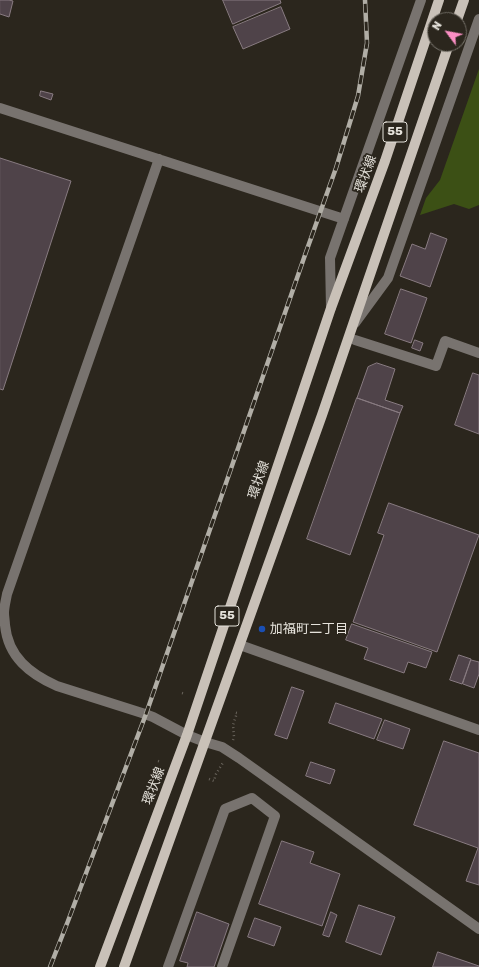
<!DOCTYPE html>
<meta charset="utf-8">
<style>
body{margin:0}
#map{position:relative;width:479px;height:967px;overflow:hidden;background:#2b261d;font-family:Rubik,sans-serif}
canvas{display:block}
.north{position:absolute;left:427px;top:12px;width:40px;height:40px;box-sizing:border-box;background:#2b261d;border:1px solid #757169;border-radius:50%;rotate:302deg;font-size:11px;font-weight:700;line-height:16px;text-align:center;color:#e5e2db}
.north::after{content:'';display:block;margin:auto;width:14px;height:18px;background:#fb8fc4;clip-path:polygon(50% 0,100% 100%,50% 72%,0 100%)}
</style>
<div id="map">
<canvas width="479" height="967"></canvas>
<div class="north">N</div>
</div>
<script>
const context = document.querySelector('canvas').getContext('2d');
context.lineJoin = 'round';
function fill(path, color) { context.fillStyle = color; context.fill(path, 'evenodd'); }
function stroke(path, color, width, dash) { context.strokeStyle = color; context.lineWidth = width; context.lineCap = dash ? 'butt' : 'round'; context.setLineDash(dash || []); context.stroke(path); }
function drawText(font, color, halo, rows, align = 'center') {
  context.font = font + ' Rubik,"Noto Sans JP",sans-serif'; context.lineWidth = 3.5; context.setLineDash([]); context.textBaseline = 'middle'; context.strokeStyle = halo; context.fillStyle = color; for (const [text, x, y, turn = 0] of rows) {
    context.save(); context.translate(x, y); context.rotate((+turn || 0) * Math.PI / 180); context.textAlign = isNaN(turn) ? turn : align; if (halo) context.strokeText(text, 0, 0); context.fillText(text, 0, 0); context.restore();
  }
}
const green = new Path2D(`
 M479,69V205L469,209L454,204L420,215L426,198L440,180Z`);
const building = new Path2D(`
 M0,0H9L13,1L9,17L0,14Z
 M223,0H280L281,3L233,24Z
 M281,7L290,29L243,49L233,27Z
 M41,91L53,94L51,100L40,96Z
 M0,158L71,181L3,390L0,389Z
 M431,233L447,239L430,287L400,276L412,244L425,249Z
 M401,289L427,298L411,343L385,334Z
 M415,340L423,343L420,351L412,348Z
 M377,363L395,369L385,400L403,406L400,413L357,398L368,367Z
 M473,373L479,375V434L455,425Z
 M357,398L400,413L350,555L307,539Z
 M389,503L479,535L437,652L353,622L384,535L378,533Z
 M352,624L432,652L426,668L408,662L404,673L364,659L368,648L346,640Z
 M459,655L471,659L462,684L450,680Z
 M471,660L479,662V674L474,688L463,684Z
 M292,687L304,691L287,739L275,735Z
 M336,703L382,719L374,739L329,723Z
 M385,720L410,729L403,749L377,740Z
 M444,741L479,753V885L466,881L478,848L414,825Z
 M311,762L335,770L330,784L306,776Z
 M282,841L314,852L310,863L340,874L322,926L259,904Z
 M359,905L395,917L381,955L346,942Z
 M197,912L229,924L214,967H187L188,963L180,961Z
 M331,912L337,915L329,937L323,935Z
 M255,918L281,927L274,946L248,937Z
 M438,952L479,966V967H433Z`);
const path = new Path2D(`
 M182,693L185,694
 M233,740L234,737L233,725L237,713L233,712
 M158,761L161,762
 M209,779L214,781L216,774L224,761`);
const minor = new Path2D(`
 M0,108L344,219
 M159,159L7,594C6,600 4,607 4,613C4,617 5,621 5,625C8,657 30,674 57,686L142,713L153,717L187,735L205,742L222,747L239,758L479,929
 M331,308L330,258L421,0
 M355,323L388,278L479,19
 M355,340L436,366L445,341L479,353
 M240,645L479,730
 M168,967L225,809L252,798L275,816L222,967`);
const major = new Path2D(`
 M457,20L464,0
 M100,967L187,735L331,308L385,161L439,0
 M124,967L322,415L449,44`);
const rail = new Path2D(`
 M50,967L68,921L146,714L305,255L336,168L358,96L367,43L365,0`);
const markers = [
 [262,629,4,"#1a4fb4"]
];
const shields = [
 [395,132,24],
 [227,616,24]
];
const shieldNames = [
 ["55",395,132],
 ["55",227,616]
];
const streetNames = [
 ["環状線",366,174,-70],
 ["環状線",259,480,-71],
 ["環状線",154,786,-69]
];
const poiNames = [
 ["加福町二丁目",270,629]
];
fill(green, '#3c5015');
fill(building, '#4f4349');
stroke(building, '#887b81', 1);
stroke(path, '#68635b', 2.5, [1, 3]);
stroke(minor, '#78736f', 10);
stroke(major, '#c9c1b8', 10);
stroke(rail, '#b1aea6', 4.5);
stroke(rail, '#2b261d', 3, [9]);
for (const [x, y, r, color] of markers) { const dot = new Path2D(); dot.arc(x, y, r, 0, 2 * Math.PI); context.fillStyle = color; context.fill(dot); stroke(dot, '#2b261d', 1.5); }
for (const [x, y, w] of shields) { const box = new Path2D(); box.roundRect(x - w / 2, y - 10, w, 20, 3); context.fillStyle = '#2b261d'; context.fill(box); stroke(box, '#e5e2db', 1); }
drawText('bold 12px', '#e5e2db', null, shieldNames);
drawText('13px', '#e5e2db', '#2b261d', streetNames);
drawText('13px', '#e5e2db', '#2b261d', poiNames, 'left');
</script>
